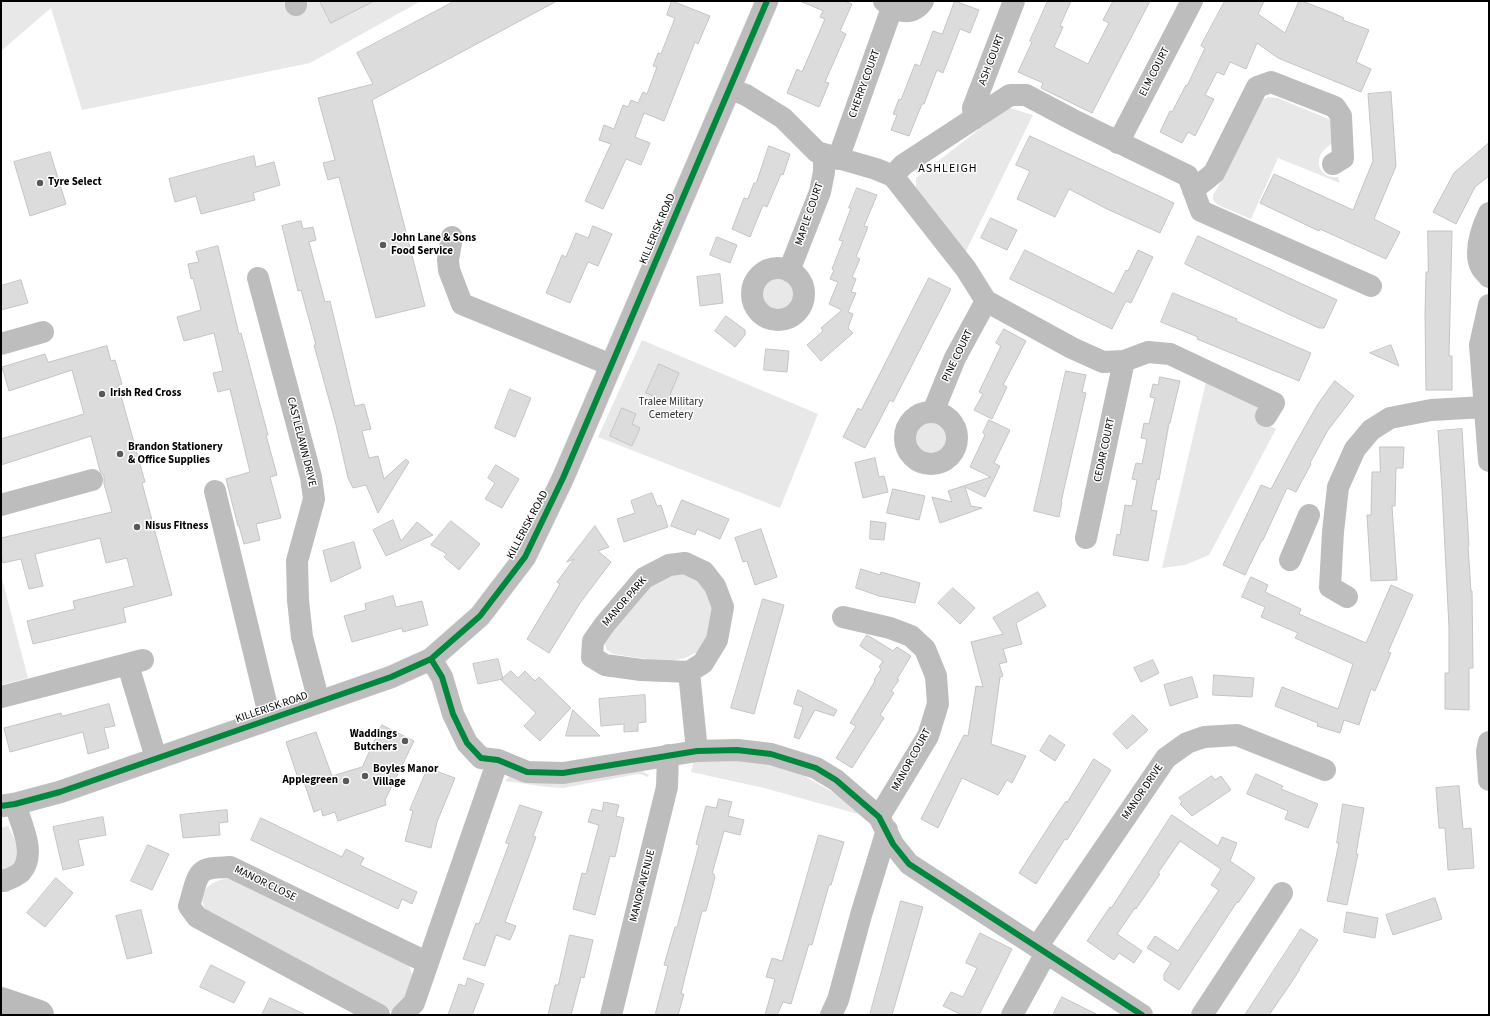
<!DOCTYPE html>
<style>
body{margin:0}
#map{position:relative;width:1490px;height:1016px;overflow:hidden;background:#fff;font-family:"Source Sans 3",sans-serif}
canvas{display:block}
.frame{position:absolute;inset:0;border:2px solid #000;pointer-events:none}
</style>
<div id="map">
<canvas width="1490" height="1016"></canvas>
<div class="frame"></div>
</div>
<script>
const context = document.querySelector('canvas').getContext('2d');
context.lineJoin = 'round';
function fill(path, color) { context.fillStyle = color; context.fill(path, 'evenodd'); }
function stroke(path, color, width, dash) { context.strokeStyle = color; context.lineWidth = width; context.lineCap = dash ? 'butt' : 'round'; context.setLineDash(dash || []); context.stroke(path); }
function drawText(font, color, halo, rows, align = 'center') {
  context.font = font + ' "Source Sans 3",sans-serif'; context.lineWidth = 3; context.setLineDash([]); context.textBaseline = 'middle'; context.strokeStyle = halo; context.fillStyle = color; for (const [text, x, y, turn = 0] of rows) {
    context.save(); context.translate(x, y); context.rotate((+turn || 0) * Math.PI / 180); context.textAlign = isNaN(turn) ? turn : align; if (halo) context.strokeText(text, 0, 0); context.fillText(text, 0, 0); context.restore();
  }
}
const green = new Path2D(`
 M1,1H421L310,63L82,110L51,8L1,51Z
 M1268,97L1278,98L1331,120L1333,142C1330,145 1326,148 1323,151C1316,159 1318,172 1328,176C1331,177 1335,177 1338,177L1340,183L1278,158L1251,219L1218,205L1213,200V195L1219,185L1263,100Z
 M1010,108L1033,115L965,253L916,188V178L999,114Z
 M760 295a18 18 0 1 1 36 0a18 18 0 1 1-36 0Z
 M642,340L818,414L780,508L598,437Z
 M1206,382L1260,408L1257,419L1276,429L1209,555L1185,565L1162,568Z
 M914 438a17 17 0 1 1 34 0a17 17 0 1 1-34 0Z
 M677,571L695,576L714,596L708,639L699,651L685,658L666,662L613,654L607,650L604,643L654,578Z
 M1,575L28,678L1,685Z
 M742,757L797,772L854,804L858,814L764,788L691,772L694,760Z
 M641,770L649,775L647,777L643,775L638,774L563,788L548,787L505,781L509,777L524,780Z
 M8,826L17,844L18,856L9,870H1V828Z
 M230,878L409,966L413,978L402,1006L396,1011H389L370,1002L208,916C206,912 204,908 203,903C199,886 217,880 230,878Z`);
const river = new Path2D(`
 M1,1002L39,1015`);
const building = new Path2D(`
 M320,1H374L331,23Z
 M455,1H557L372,100L425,306L376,318L339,177L328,180L323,163L335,160L318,98L373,84L357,53Z
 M672,1L710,16L698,44L695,42L664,121L644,113L635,137L650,143L641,165L626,159L603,209L585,201L611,144L599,140L604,125L614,129L623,105L628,107L631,100L638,103L643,92L647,94L657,67L653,66L658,53L661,54L675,18L667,15Z
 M800,1H844L852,4L840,31L846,34L825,82L829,83L819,107L787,93L797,69L802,72L825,19L820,17L823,11Z
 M955,1L979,10L970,33L960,29L943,73L937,70L924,104H922L909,136L891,130L897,115L893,114L899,99L901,100L915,64L920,66L933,31L942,34Z
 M1048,1H1071L1060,26L1063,27L1054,47L1088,64L1109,23L1103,20L1113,1H1150L1092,113L1041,88L1043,83L1018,72L1032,42L1030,41Z
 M1225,1H1264L1258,14L1285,33L1299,1H1302L1333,13L1344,18L1343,20L1369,30L1356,62L1371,69L1361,92L1278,58L1257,43L1246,69L1230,62L1224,75L1217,72L1205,95L1214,99L1195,136L1188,132L1182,143L1160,132L1170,111L1172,112L1186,85L1187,86L1205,48L1201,46Z
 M1391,92L1396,166L1374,219L1400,232L1386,259L1320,229L1319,231L1260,203L1274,174L1353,210L1373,161L1368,94Z
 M1030,136L1174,203L1160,233L1107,209L1069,189L1055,217L1017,199L1030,171L1016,165Z
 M1489,143V176L1475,187L1456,224L1433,212L1454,173Z
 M769,146L790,154L783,175L781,174L767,207L763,205L750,237L732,229L744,198L748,199L754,183H756Z
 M50,152L66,204L30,216L14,162Z
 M254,156L256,167L274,162L280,185L253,193L255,200L201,214L196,196L175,202L169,179Z
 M857,188L877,195L864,226L868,227L856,257L860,259L852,277L856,279L851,292L856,293L848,312L853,314L848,328L853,333L821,361L807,345L823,331L821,328L842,310L829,304L838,282L830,279L834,270L832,269L843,241L839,240L851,208H849Z
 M991,218L1017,230L1007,250L981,238Z
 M301,221L303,229L313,227L316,240L309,242L325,302L330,301L355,406L364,404L371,429L362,431L369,458L378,456L384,479L406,459L409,462L378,513L366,485L353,488L348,478L336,425L314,345H316L301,290L298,291L282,226Z
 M593,226L612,234L598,266L588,262L570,303L546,293L562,255L566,257L576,233L588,238Z
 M1428,231H1452L1449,356H1452V390H1426L1425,314L1426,272H1428Z
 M1198,236L1337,300L1324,328H1319L1286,313L1185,264Z
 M717,237L737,245L730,263L710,255Z
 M218,246L239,334L241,333L268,435H266L277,475L270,477L281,518L256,524L260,540L244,544L239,526H238L226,479L250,472L230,389L218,392L213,373L223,371L214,333L184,341L177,317L201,310L193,278L191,279L188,264L199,262L196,252Z
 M1025,250L1114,294L1126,270L1128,271L1138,250L1153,257L1131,303L1126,301L1112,329L1010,279Z
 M720,274L723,303L700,306L697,277Z
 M929,278L951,289L893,402L890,400L865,448L843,437L858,408L861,410Z
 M21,280L28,303L1,310V286Z
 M1173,293L1237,319L1236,321L1311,353L1299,381L1197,339L1198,337L1161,322Z
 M726,316L745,330V335L735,347L715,331Z
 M1004,329L1026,341L1003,385L1007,387L992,419L974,410L983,394L979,392L1001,346L996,343Z
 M1391,345L1399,366L1370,353Z
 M107,346L111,361L115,360L122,384L118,385L145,482L142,483L172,595L123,608L126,622L33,644L27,621L75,609L73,601L134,586L127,558L106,563L100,538L35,554L43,586L29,589L21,559L3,563L1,555V538L112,512L104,484V476L100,471L91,436L1,465V439L84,414L72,370L9,391L2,367L45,354L48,362Z
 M766,349L789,351L787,372L764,370Z
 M659,364L679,373L667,402L646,393Z
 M1066,371L1086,375L1082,392L1086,393L1061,502H1062L1059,517L1034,511Z
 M1160,377L1180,381L1170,423H1169L1159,480L1157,479L1151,510L1157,511L1148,561L1113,555L1117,534L1120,535L1125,505L1132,506L1137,480L1132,479L1136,463L1142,464L1147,439L1141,438L1144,423L1149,424L1155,398L1150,397L1153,384L1158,385Z
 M1335,381L1354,396L1328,430L1310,463L1311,464L1296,492L1287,488L1263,540H1262L1245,575L1223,565L1261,485L1271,489L1294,446L1318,404Z
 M510,389L531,398L515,437L495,428Z
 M622,408L636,414L632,424L640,428L632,446L610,436Z
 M989,420L1010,430L994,463L1000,466L985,497L965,487L971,506L982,508L940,523L932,497L952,502L948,491L991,477L970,467L985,435L983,433Z
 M1462,429L1469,546H1468L1471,591H1472L1473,668H1469V710L1445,709V673H1449V627L1442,489L1438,431Z
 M1380,447H1404L1403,468H1396L1395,506H1392L1397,580L1371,581L1367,515H1371L1372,472H1380Z
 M875,458L879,477L884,476L888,492L863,498L855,463Z
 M496,465L519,479L502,508L485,499L495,483L488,478Z
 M893,489L925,496L919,520L887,513Z
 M652,493L657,506L661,505L668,527L624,542L617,519L635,513L631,501Z
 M682,500L729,519L720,539L697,529L695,535L671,526Z
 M393,520L401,541L417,522L433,535L386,556L373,530Z
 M451,521L480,544L459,570L444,557L447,554L431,545Z
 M871,521L886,523L884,540L870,539Z
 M595,526L609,547L598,551L611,562L580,603L549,653L527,639L560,584L557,582L574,559L567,562Z
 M761,529L777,577L755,585L747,561L743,562L735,538Z
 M354,542L361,568L331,582L323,551Z
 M861,569L880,575L881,572L920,583L915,603L879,596L856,588Z
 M1251,577L1268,585L1265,592L1301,609L1299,614L1366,643L1391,585L1413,595L1388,652L1391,653L1375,691L1371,689L1359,725L1344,720L1340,733L1317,726L1318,723L1275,706L1282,687L1338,709L1353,664L1295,638L1298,633L1261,617L1265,607L1242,597Z
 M953,588L975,608L960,624L938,603Z
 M1038,592L1046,606L1016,623L1022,644L1003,649L1007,662L999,664L1003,676L1000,677L991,744L1026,756L1012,783L1007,780L998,795L962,778L938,828L921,819L964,735L968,736L976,686L983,687L971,642L1003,634L993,618Z
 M393,596L396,607L422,601L428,625L403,632L402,628L352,642L344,616L366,610L365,604Z
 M763,599L784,605L754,714L731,708Z
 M867,635L893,651L897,647L911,656L897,679L899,680L891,691L894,693L880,715L884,718L852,768L836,758L856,726L850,723L875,681L874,680L881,669L879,667L883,661L860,646Z
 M498,659L503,679L478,684L473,664Z
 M1153,660L1159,673L1141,682L1134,668Z
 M511,671L518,678L525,671L535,681L539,677L571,708L540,741L524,726L536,713L501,680Z
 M1214,675L1254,678L1252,697L1213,695Z
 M1192,677L1198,697L1170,706L1164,685Z
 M798,690L837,710L834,716L815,710L799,739L794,737L803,707L794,704Z
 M645,695L646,722L638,723V731L624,732V724L601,726L599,699Z
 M109,704L115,726L104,728L109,748L88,754L83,732L10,752L4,728L61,713L62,716Z
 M573,710L600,736H566Z
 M1133,715L1148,730L1127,749L1113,734Z
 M382,725L414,741L385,800L386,805L338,821L335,812L323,816L321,809L314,812L302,776L298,778L286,742L316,732L332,776L362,767Z
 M1050,735L1065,745L1055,761L1040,751Z
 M1094,759L1111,770L1067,840L1065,839L1036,884L1019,873L1055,817L1066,801L1067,802Z
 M428,768L455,778L437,822L431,848L405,841L413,811L410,810Z
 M1256,774L1283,786L1281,789L1318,804L1308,828L1285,819L1288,811L1247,794Z
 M1212,776L1215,780L1221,776L1231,790L1192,816L1180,804L1182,802L1179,798Z
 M1459,786L1463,829L1471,828L1474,868L1448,870L1445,828H1439L1436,788Z
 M719,799L732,802L728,816L744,820L740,835L724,831L712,874H714V876L715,877L706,911H702L684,981L681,994H684L678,1015H655L668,966L664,965L675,927H677L699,845L696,844L706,806L716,808Z
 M604,802L619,805L616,816L624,818L615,857L610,856L595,915L573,909L582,873L586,874L599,825L588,822L592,809L602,811Z
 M1343,804L1364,808L1356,854H1358L1347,905L1327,901L1339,843H1337Z
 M520,805L542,812L533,836L536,837L505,922L516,926L510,940L496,935L485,966L463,959L476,923L479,924L509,844L506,843Z
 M227,810L228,822L219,823L220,835L183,838L180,815Z
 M1172,815L1218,846L1222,837L1237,843L1230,861L1255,878L1238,903L1237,902L1179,990L1164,980V974L1171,963L1147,948L1155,936L1178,951L1219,890L1211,885L1221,869L1180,841L1158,873L1160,874L1136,909L1135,908L1117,934L1142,951L1134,963L1119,953L1114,960L1087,941L1110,907L1111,908Z
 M103,817L106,835L78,840L84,865L63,870L53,827Z
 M261,818L342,857L346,849L364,858L360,865L417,892L412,904L402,899L398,909L251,840Z
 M819,835L844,842L831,885H829L812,945L809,944L791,1004L783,1002L777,1015H765L775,979L766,977L772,958L782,961Z
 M148,845L169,854L152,890L131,881Z
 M56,878L73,893L45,927L27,913Z
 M1435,898L1442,919L1393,935L1386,915Z
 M901,901L923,907L892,1015H870Z
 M141,910L152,953L127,959L116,916Z
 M1347,912L1378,918L1375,938L1344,932Z
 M1301,929L1318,940L1299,969H1300L1291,983L1269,1015H1245Z
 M980,933L1012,949L979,1015H962L943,1006L951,992L963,997L977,968L966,963Z
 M570,935L593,940L584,978L581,977L571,1015H548L555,985H558Z
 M211,965L245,982L234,1003L200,987Z
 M468,978L484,984L472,1015H448L459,984L465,986Z
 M1062,997L1098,1015H1053Z
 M270,998L306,1015H262Z`);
const minor = new Path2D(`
 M296,1V5
 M884,1C895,12 912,17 923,1
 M730,89L746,95L783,118L817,152L876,169L893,176L903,165L1010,95H1026L1077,122L1188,176L1201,211L1371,286
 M974,119L973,108L1014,1
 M1118,143L1192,1
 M838,159L892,8
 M893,176L966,269L986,301L1072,348L1103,362L1124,361L1148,352L1170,354L1274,403L1266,416
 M1193,190L1214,173L1257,87L1271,82L1335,107L1341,116L1343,158L1333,164
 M1489,213C1482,228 1473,251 1481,267C1483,271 1487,274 1489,277
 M452,237L448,260L449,270L462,304L611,365
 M752 294a26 26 0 1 1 52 0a26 26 0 1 1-52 0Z
 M789,271L820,192L824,172V155
 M258,278L311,477L314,499L297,561L298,600L302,637L319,702
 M1489,305L1480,345L1489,461
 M1,344L43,332
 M933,412L955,358L986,301
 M905 438a26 26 0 1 1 52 0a26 26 0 1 1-52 0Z
 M215,491L270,719
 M1,505L92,480
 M1086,538L1124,361
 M1290,560L1309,515
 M1347,597L1330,587L1333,532L1338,487L1355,449L1371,430L1390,418L1431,410L1485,407
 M843,617L890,628L911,636L925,649L936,676L938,704L928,736L879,817
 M431,659L442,677L453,714L467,743L481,758L498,760L527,772L563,773L697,751L737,750L771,754L816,768L836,780L879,817L893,844L909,864L1142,1015
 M128,665L156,758
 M689,672L641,670L605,665L592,657L593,641L605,624L644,578L669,565L685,563L704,572L715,586L723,607L717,640L703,663L689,672L697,751
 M1,697L143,660
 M1489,742L1487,751L1489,780
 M1,880L4,881C9,879 17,876 21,872C37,854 21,824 15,804
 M1037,947L1166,758L1187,743L1204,737L1237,735L1325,770
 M379,1015L197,917L189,906C192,898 195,879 201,873C208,866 221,868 230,867L428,963
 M402,1015L414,1003L498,760
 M611,1015L667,787L668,755
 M831,1015L838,1000L861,915L887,830
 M1012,1015L1046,953
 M1202,1015L1282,893`);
const major = new Path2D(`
 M1,806L15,804L60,792L391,677L431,659L480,616L525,557L563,478L767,1`);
const cycleway = new Path2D(`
 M431,659L442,677L453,714L467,743L481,758L498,760L527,772L563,773L697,751L737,750L771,754L816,768L836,780L879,817L893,844L909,864L1142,1015
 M1,806L15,804L60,792L391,677L431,659L480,616L525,557L563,478L767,1`);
const markers = [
 [40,183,4,"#595959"],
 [383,245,4,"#595959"],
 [102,394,4,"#595959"],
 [120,454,4,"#595959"],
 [137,527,4,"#595959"],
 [405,741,4,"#595959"],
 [365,776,4,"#595959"],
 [346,781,4,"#595959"]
];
const streetNames = [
 ["ASH COURT",992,60,-69],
 ["ELM COURT",1155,72,-63],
 ["CHERRY COURT",865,84,-70],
 ["MAPLE COURT",810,214,-71],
 ["KILLERISK ROAD",658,229,-67],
 ["PINE COURT",958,356,-64],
 ["CASTLELAWN DRIVE",301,442,76],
 ["CEDAR COURT",1105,450,-78],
 ["KILLERISK ROAD",528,525,-62],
 ["MANOR PARK",625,602,-49],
 ["KILLERISK ROAD",272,708,-19],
 ["MANOR COURT",912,760,-61],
 ["MANOR DRIVE",1143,792,-56],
 ["MANOR CLOSE",265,884,26],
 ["MANOR AVENUE",643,886,-76]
];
const poiNames = [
 ["Tyre Select",48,183],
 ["John Lane & Sons",391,239],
 ["Food Service",391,252],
 ["Irish Red Cross",110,394],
 ["Brandon Stationery",128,448],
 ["& Office Supplies",128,461],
 ["Nisus Fitness",145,527],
 ["Waddings",397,735,"right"],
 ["Butchers",397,748,"right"],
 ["Boyles Manor",373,770],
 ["Village",373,783],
 ["Applegreen",338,781,"right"]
];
const parkNames = [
 ["Tralee Military",671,403],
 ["Cemetery",671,416]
];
const neighbourhoodNames = [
 ["ASHLEIGH",948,169]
];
fill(green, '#e8e8e8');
stroke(river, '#bababa', 30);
fill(building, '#dcdcdc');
stroke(building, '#c4c4c4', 1);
stroke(major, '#dbdbdb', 23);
stroke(minor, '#bdbdbd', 22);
stroke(major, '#bdbdbd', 22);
stroke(cycleway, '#00873e', 6);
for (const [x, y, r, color] of markers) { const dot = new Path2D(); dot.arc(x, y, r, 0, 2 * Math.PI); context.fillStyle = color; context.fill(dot); stroke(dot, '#fff', 1.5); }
drawText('11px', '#000', '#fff', streetNames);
drawText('bold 11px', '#000', '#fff', poiNames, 'left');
drawText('11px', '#2d2d2d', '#fff', parkNames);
context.letterSpacing = '1px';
drawText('12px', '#000', '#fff', neighbourhoodNames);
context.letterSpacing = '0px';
</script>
